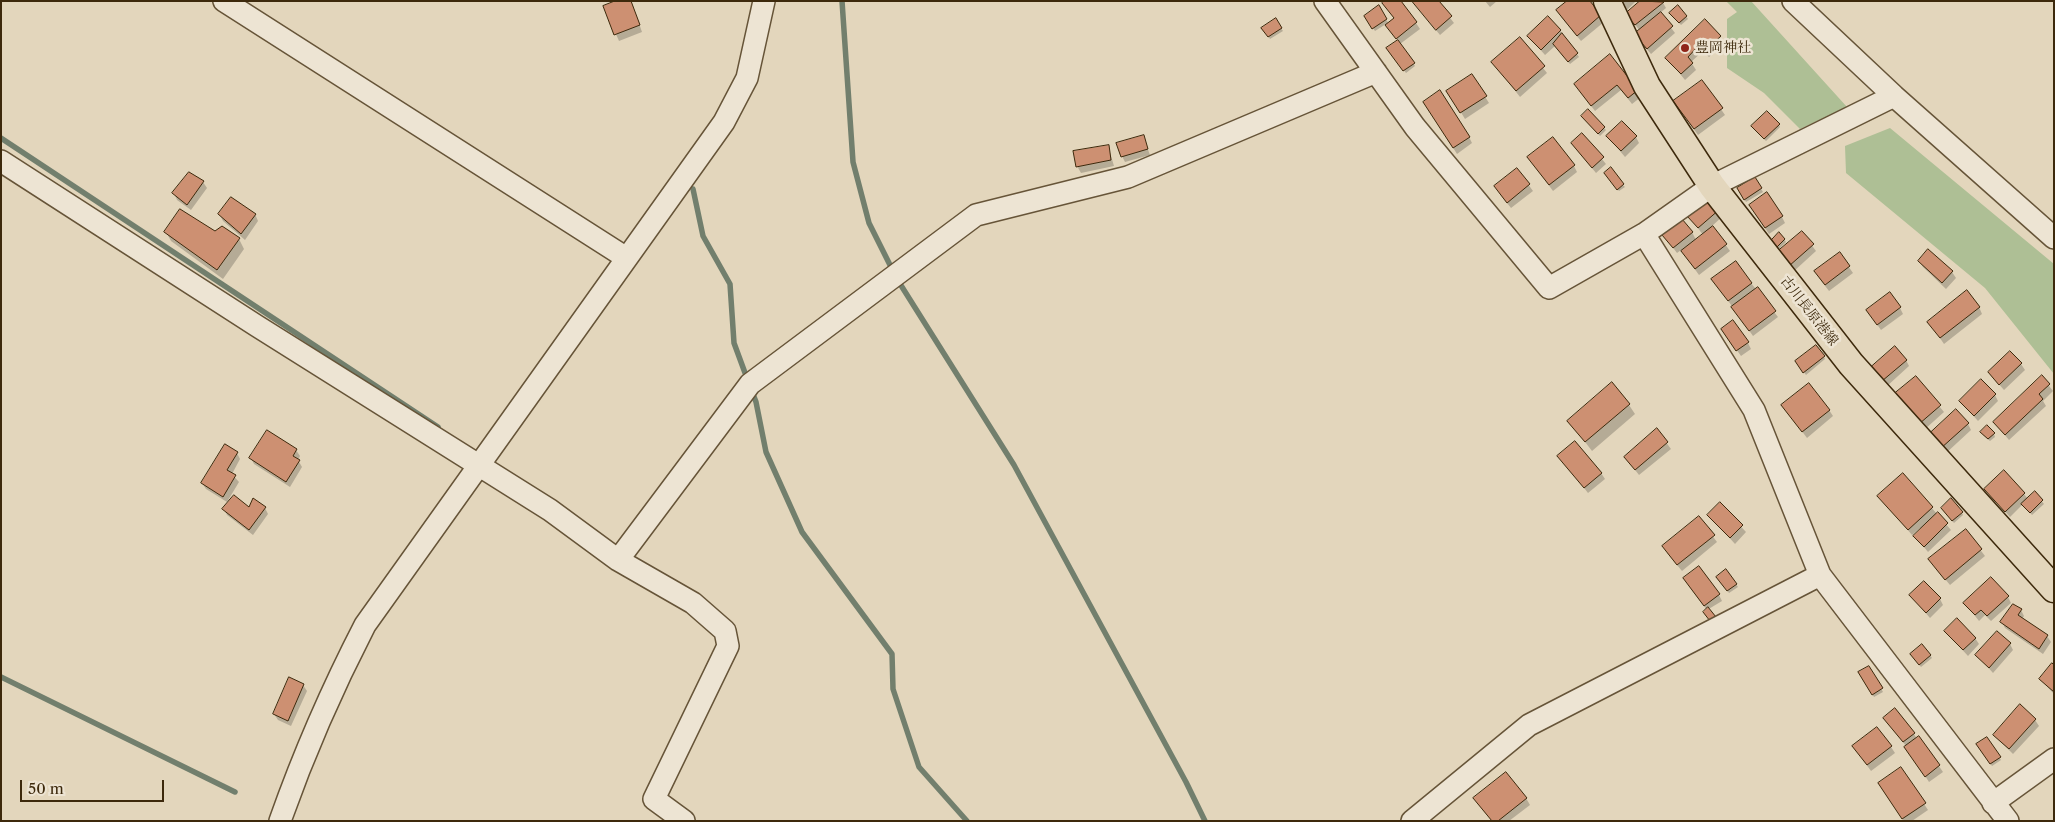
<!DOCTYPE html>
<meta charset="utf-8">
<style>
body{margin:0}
#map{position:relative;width:2055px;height:822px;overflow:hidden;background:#e3d6bc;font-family:"Libre Caslon Text",serif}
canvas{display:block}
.frame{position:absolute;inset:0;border:2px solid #3d290c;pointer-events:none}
.scale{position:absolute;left:20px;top:780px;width:144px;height:22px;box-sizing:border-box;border:2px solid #3d290c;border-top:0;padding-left:6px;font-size:15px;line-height:18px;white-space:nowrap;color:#3d290c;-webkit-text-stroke:4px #ede4d3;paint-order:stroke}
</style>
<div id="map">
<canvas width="2055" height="822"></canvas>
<div class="frame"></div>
<div class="scale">50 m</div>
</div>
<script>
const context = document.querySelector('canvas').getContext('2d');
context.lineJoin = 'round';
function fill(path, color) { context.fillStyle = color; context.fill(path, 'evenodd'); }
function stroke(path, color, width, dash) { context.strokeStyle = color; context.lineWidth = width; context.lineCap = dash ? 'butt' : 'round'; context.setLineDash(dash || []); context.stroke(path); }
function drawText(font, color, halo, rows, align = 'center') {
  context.font = font + ' "Libre Caslon Text","Noto Serif JP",serif'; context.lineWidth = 5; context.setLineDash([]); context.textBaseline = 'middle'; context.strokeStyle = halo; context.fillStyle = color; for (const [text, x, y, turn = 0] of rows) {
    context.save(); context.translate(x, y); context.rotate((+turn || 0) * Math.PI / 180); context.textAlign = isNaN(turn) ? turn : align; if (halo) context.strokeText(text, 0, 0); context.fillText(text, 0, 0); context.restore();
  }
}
const green = new Path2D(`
 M1726,1H1751L1847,107L1800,129L1764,93L1727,68V19L1737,12Z
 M1890,128L2054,264V374L1985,288L1846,173L1845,146Z`);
const shadow = new Path2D(`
 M1412,1H1437L1454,23L1440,35Z
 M1485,1H1497L1490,7Z
 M1616,1H1636L1626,11Z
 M1642,1H1662L1666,8L1660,13L1675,33L1651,54L1639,40L1640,31L1627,14Z
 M632,3L642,32L619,41L604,7Z
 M1378,7L1389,24L1395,19L1416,23L1420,29L1400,44L1415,66L1406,73L1389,51L1398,41L1386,24L1375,31L1365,17Z
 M1600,16L1604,22L1581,41L1561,17Z
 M1673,16H1686L1688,19L1681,25Z
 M1275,20L1283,31L1270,39L1263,28Z
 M1560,30L1579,57L1570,64L1555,46L1545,55L1529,37Z
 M1720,37L1723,43L1709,57L1703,51L1691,62L1696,70L1685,80L1667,58Z
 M1520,39L1547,73L1520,97L1493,62Z
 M1610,56L1641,97L1632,104L1621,90L1595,111L1579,90Z
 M1472,76L1489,103L1465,119L1448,91Z
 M1702,82L1725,115L1698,135L1679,108Z
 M1428,108L1469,137L1472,143L1457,154Z
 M1584,119L1604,128L1606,130L1600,136Z
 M1779,125L1780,127L1766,141L1754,129Z
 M1582,135L1606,164L1596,173L1572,144Z
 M1143,136L1150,155L1125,162L1122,156Z
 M1608,137H1636L1639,143L1625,157Z
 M1108,146L1114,166L1081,173L1077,166Z
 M1528,157L1574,166L1577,172L1553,191Z
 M1517,169L1533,191L1511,208L1499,193Z
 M190,173L203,182L207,188L191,210L177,200L174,193Z
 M1607,176L1623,185L1625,187L1619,191Z
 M1755,179L1763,192L1746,202L1738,189Z
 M1709,198L1723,216L1712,226L1730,251L1699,275L1681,250L1677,253L1668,241L1692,232L1696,240L1703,235L1689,216Z
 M1754,211L1782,217L1785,223L1769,234Z
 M255,214L258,221L245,240L223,221L220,215Z
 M166,232L215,233L239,239L244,249L223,279L171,241Z
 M1802,232L1816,251L1793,272L1782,259Z
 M1784,239L1786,242L1777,251L1772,246Z
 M1929,251L1952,272L1956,278L1946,289L1923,267L1919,261Z
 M1839,253L1853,273L1829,291L1819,278Z
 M1751,283L1778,317L1753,336L1717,285Z
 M1979,307L1982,314L1944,344L1929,322Z
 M1900,308L1903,314L1881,330L1871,316Z
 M1726,335L1748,343L1751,349L1741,356Z
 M1824,357L1825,359L1806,375L1798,364Z
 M1906,360L1909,366L1886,387L1876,374Z
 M2021,364L2025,370L2004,390L1989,373Z
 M2042,377L2053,391L2043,401L2046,406L2009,440L1994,422Z
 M1916,378L1944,412L1924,430L1899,401Z
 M1995,395L1998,401L1978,421L1961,402Z
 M1629,405L1635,414L1592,451L1569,421Z
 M1783,406L1829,410L1833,416L1807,438Z
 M1968,424L1971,430L1944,455L1933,442Z
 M1657,430L1671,449L1639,475L1625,457Z
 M1994,434L1995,437L1990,441L1983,435Z
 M296,450L300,456L298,460L302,467L290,487L254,464L251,458Z
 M237,453L240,459L232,474L239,482L227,502L206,489L202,483Z
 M1559,456L1601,473L1605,479L1588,493Z
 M1903,475L1951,530L1928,552L1915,536L1921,530L1920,528L1912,535L1879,496Z
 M1986,489L2024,494L2028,499L2035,493L2044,504L2032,515L2023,504L2010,517Z
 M1720,504L1746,532L1735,544L1709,515Z
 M265,508L268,514L253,535L227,515L224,509Z
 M1944,511L1962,513L1963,515L1954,523Z
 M1699,518L1717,542L1682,571L1667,553Z
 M1965,530L1985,556L1950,585L1934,566Z
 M1719,579L1736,584L1738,587L1729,593Z
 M1688,585L1719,595L1722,601L1707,610Z
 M1911,596L1940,599L1943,605L1930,618Z
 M2008,597L2011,603L1991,621L1985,615L1979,621L1965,603Z
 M2021,610L2024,616L2022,619L2047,636L2051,642L2043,654L2005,628L2002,622Z
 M1945,631L1975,638L1979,644L1968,656Z
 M2010,644L2013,650L1993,673L1977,655Z
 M1930,655L1932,658L1921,667L1913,657Z
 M2054,666V694L2040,679Z
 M1869,668L1883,692L1874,697L1860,673Z
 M303,685L307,691L291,726L278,720L274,714Z
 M2035,720L2039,726L2013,754L1994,735Z
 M1889,724L1914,734L1917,739L1919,737L1943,772L1929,782L1906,746Z
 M1987,739L2001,760L1992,766L1978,745Z
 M1891,747L1895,753L1871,771L1858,753Z
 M1883,790L1924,804L1928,810L1912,821H1904Z
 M1526,798L1530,805L1509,821H1492L1478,804Z`);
const stream = new Path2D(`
 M842,1L853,162L869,223L893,271
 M1,138L438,427
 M693,189L703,236L730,284L734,343L748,381
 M897,279L1014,465L1186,782L1205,821
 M751,389L756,402L766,452L802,532L892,654L893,689L919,767L967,821
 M1,677L235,792`);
const building = new Path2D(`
 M615,1H631L640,25L614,35L603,6Z
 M1384,1H1401L1417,22L1396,39L1385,25L1394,18L1382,3Z
 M1412,1H1439L1452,16L1436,30Z
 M1567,1H1590L1601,15L1577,36L1556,10Z
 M1640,1L1664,2L1635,25L1625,14Z
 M1379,5L1387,19L1372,29L1364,16Z
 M1678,5L1687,16L1679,23L1669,13Z
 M1661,12L1673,26L1647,49L1634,34Z
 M1548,16L1561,30L1541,50L1527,36Z
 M1276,18L1282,28L1268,37L1261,28Z
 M1705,19L1721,36L1705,51L1699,45L1688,57L1693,63L1681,74L1665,58Z
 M1562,33L1578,53L1568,62L1553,44Z
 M1520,37L1545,66L1516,91L1491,62Z
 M1398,40L1415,63L1403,71L1386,48Z
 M1610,54L1638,90L1628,98L1617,85L1591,106L1574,84Z
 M1472,74L1487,96L1460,113L1446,91Z
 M1702,80L1723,108L1694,129L1673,101Z
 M1440,90L1470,137L1453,148L1423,102Z
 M1588,109L1605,127L1598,134L1581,116Z
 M1767,111L1780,124L1764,139L1751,126Z
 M1622,121L1637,136L1621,151L1606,136Z
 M1582,133L1604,157L1592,168L1571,143Z
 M1144,135L1148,149L1121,157L1116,143Z
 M1553,137L1575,165L1549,185L1527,157Z
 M1109,145L1111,160L1076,167L1073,151Z
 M1611,167L1624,184L1617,190L1604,173Z
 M1517,168L1530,184L1507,203L1494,186Z
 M189,172L204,181L187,205L172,193Z
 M1755,177L1762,188L1744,200L1737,188Z
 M1767,192L1783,216L1765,228L1749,205Z
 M1709,196L1720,209L1698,228L1687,216Z
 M231,197L256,214L241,234L218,214Z
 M180,209L215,231L222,226L240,238L217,270L164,232Z
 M1682,219L1693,232L1673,248L1662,235Z
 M1713,226L1727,244L1695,269L1681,251Z
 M1802,231L1814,244L1789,266L1777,252Z
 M1779,232L1785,239L1775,249L1769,243Z
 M1928,249L1953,271L1942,283L1918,261Z
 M1840,252L1850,266L1825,285L1814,271Z
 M1736,261L1752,283L1728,301L1711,279Z
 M1758,287L1776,311L1749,331L1731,307Z
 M1967,290L1980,307L1940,338L1927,322Z
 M1890,292L1901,307L1877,325L1866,310Z
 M1733,320L1749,342L1736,351L1721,329Z
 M1816,345L1825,356L1803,373L1795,361Z
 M1895,346L1907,360L1882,381L1870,368Z
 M2010,351L2022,363L1999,385L1988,372Z
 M2042,375L2050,384L2039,394L2043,399L2005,435L1993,422Z
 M1916,376L1941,405L1919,424L1894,394Z
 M1981,379L1996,394L1974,416L1959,401Z
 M1612,382L1630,404L1585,442L1567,421Z
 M1809,383L1830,410L1802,432L1781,405Z
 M1956,409L1969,423L1940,449L1927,436Z
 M1987,425L1995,433L1988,439L1980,432Z
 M1657,428L1668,442L1635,470L1624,457Z
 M267,430L297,449L293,456L300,460L286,482L249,458Z
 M1575,441L1602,473L1584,488L1557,456Z
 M225,444L238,452L227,470L236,475L223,497L201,483Z
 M2004,470L2025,493L2005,512L1984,489Z
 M1903,473L1933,507L1908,530L1877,496Z
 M2035,491L2043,500L2030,513L2021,504Z
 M234,495L249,507L253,498L266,507L249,530L222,509Z
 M1951,498L1963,512L1952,521L1941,508Z
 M1720,502L1743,525L1730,538L1707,515Z
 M1938,512L1948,523L1924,547L1913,536Z
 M1699,516L1715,535L1677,565L1662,546Z
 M1966,529L1982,549L1945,580L1928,559Z
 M1699,566L1720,594L1704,606L1683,578Z
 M1726,569L1737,584L1727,591L1716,577Z
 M1991,577L2009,596L1987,616L1981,610L1975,615L1963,603Z
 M1924,581L1941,598L1926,613L1909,595Z
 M2013,604L2022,609L2018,615L2048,635L2039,649L2000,622Z
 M1708,607L1716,617L1710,621L1703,612Z
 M1957,618L1976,638L1963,650L1944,631Z
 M1997,631L2011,643L1989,668L1975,655Z
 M1922,644L1931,655L1919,665L1910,654Z
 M2052,663L2054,665V692L2039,679Z
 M1869,666L1883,688L1872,695L1858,672Z
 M289,677L304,684L288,721L273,714Z
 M2020,704L2036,719L2009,749L1993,735Z
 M1895,708L1915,733L1903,742L1883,718Z
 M1877,727L1892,746L1867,765L1852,746Z
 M1919,736L1940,765L1925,777L1904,747Z
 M1987,737L2001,757L1990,764L1976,744Z
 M1901,767L1926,803L1902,819L1878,783Z
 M1506,772L1527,798L1498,821H1492L1473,798Z`);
const minor = new Path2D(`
 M224,1L625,257
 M1325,1L1415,127L1549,288L1644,234L1712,186L1894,96
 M1793,1L1894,96L2054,238
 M1,161L257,326L550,510L618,560L693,603L725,631L728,646L654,799L684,821
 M1644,234L1754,410L1820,575L2008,821
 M618,560L750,384L976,215L1128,177L1376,72
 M1993,803L2054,759
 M280,821C304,753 332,689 365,625L724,122L747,78L764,1
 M1412,821L1529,725L1820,575`);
const major = new Path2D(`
 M1607,1L1647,86L1712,186L1851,364L2054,589`);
const markers = [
 [1685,48,5,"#8f2418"]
];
const poiNames = [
 ["豊岡神社",1695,48]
];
const streetNames = [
 ["古川長原港線",1809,311,52]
];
fill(green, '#aebf95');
fill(shadow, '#0003');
stroke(stream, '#727f6d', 5.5);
fill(building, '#cd9072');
stroke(building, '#3d290c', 1);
stroke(minor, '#665438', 24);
stroke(major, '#3d290c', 29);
stroke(minor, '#ede4d3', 21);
stroke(major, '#e3d6bc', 26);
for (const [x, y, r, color] of markers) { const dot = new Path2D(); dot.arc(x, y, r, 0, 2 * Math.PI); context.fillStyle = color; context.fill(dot); stroke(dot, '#ede4d3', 2); }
drawText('14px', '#3d290c', '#ede4d3', poiNames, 'left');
drawText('14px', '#3d290c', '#ede4d3', streetNames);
</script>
